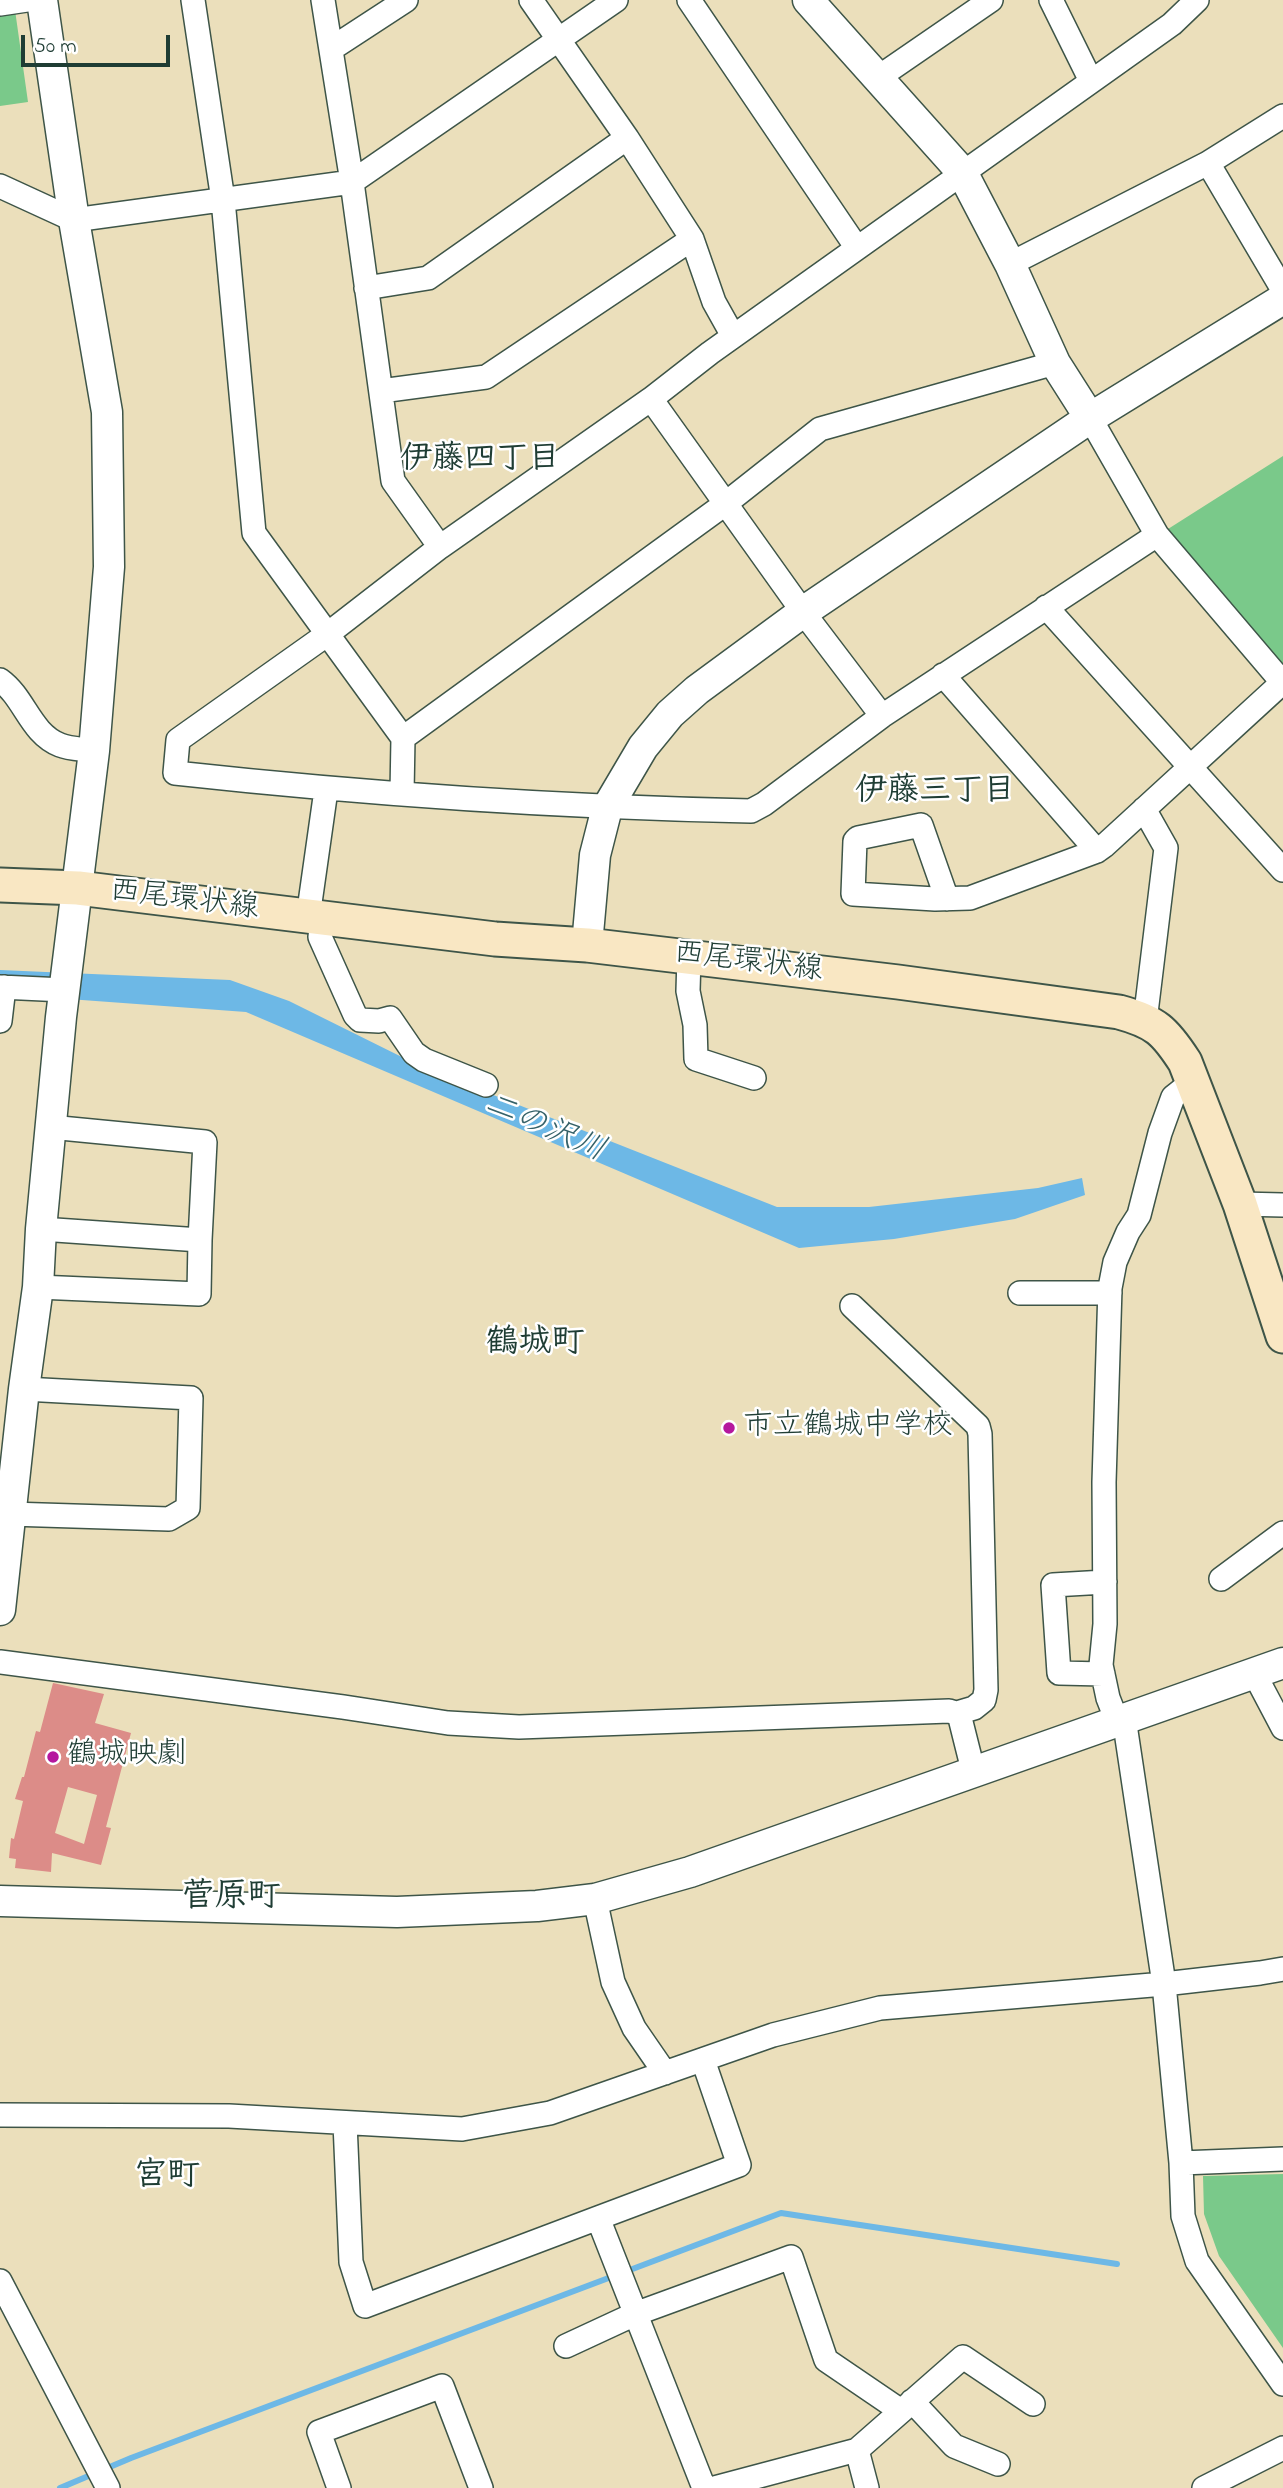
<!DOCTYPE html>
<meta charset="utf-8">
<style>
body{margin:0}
#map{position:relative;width:1283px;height:2488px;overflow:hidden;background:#ebdfbb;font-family:"Indie Flower",sans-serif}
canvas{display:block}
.scale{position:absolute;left:21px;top:35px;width:149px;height:32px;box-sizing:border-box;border:4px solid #1f3d34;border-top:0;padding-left:9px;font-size:21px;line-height:24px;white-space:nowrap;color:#1f3d34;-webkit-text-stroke:5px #fff;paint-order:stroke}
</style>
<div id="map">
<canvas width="1283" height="2488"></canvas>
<div class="scale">50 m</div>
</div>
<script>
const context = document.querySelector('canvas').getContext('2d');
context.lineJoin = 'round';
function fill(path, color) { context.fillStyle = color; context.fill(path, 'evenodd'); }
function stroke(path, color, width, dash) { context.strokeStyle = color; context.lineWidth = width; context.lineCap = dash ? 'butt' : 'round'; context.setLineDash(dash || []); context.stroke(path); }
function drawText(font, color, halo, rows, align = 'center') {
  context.font = font + ' "Indie Flower","Klee One",sans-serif'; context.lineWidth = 5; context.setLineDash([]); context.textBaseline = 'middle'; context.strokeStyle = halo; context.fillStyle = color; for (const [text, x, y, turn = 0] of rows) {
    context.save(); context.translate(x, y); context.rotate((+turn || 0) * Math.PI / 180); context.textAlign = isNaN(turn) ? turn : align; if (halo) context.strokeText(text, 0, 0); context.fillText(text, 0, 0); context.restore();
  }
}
const green = new Path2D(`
 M15,10L28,102L0,106V12Z
 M1283,456V667L1168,529Z
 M1283,2174V2348L1219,2256L1204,2214L1203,2176Z`);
const water = new Path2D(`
 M0,970L230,980L289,1001L420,1066L777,1207H869L1038,1188L1082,1178L1085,1195L1015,1219L894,1239L799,1248L246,1012L0,994Z`);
const stream = new Path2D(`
 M60,2488L131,2458L781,2213L1117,2264`);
const building = new Path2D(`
 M53,1683L104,1694L95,1723L131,1733L106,1827L111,1828L101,1865L52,1853L51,1872L15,1868L16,1859L9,1858L11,1838L14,1839L23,1801L15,1799L22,1777H24L36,1731L40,1732ZM68,1787L97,1795L84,1844L55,1833Z`);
const minor = new Path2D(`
 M193,0L223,200L254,533L403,738L402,793
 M323,0L352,182L393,481L440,547
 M531,0L627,138L692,239L714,302L733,336
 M689,0L857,248
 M1051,0L1091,81
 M0,4L27,0
 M331,49L406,0
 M879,77L991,0
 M1208,163L1283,290
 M0,186L74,220L352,182L616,0
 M1010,264L1208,163L1283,116
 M366,288L428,278L627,138
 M381,391L486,377L692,239
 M651,399L803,612L882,716
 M1090,418L1157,535L1283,683
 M1157,535L882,716L764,804L751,811C558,807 367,794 175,773L178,740L329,633L440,547L651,399L710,353L1172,24L1197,0
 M1046,607L1283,870
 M943,675L1097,851
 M0,680C25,698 30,733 60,745C70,749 83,749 94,751
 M403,738L725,504L820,429L1055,363
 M1144,809L1166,848L1145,1021
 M947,899L921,825L858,838L855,841L853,894L935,899L970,898L1097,851L1104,846L1283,682
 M308,917L326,790
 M322,919L320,937L355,1015L360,1020L379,1021L390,1018L414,1053L424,1060L486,1085
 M689,957L688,991L695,1025L696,1059L754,1078
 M0,987L64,990
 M0,1021L4,987
 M1240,1204L1283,1205
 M41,1229L200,1240L205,1142L50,1127
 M38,1287L199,1294L200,1240
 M1020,1293H1110
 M852,1306L978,1426L980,1434L986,1690L984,1700L974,1708L957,1713
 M10,1514L169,1519L188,1508L191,1398L24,1389
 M1221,1579L1283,1533
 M0,1662L343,1707L448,1723L519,1727L949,1711L959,1714L973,1770
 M1254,1673L1283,1728
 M1103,1674L1059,1673L1053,1585L1105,1582
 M1124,1718L1164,1984L1181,2163L1183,2216L1197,2261L1283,2384
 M1117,1721L1108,1698L1101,1665L1105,1624L1104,1482L1110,1288L1115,1262L1128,1232L1139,1215L1160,1133L1173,1097L1192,1082
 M595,1899L613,1982L634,2028L665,2073
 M703,2060L739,2165L598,2218L704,2488
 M0,2115L229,2116L462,2129L550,2113L773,2035L880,2008L1164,1984L1260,1973L1283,1969
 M345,2123L351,2262L365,2306L598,2218
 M1181,2163L1283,2159
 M0,2281L108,2488
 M566,2346L635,2314L791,2257L826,2360L901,2411
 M912,2401L954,2446L998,2464
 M857,2450L963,2357L1033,2404
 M339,2488L319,2432L442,2386L481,2488
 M714,2488L857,2450L867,2488
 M1204,2488L1283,2448`);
const tertiary = new Path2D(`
 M808,0L962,172L1010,264L1055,363L1090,418
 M587,945L595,855L607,808L643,747L670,714L697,690L803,612L1090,418L1283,299
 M0,1610L24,1389L38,1287L41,1229L61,1017L94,751L109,567L107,412L74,220L42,0
 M0,1901L397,1912L537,1906L595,1899L690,1872L1283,1663`);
const secondary = new Path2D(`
 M0,885L78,888L495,939L587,945L898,982L1119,1012C1156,1022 1165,1031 1185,1062L1240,1204L1283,1336`);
const markers = [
 [729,1428,7,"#b5179e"],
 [53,1757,7,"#b5179e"]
];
const streetNames = [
 ["西尾環状線",184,902,7],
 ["西尾環状線",748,964,7]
];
const poiNames = [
 ["市立鶴城中学校",743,1428],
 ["鶴城映劇",67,1757]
];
const neighbourhoodNames = [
 ["伊藤四丁目",480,462],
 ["伊藤三丁目",935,794]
];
const waterNames = [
 ["二の沢川",544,1130,23]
];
const quarterNames = [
 ["鶴城町",535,1346],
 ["菅原町",231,1900],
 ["宮町",167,2179]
];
fill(green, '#7ac98a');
fill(water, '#6db8e6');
stroke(stream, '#6db8e6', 6);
fill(building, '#dc8c88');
stroke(minor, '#3e5548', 26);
stroke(tertiary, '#3e5548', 33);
stroke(secondary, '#3e5548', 37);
stroke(minor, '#fff', 23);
stroke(tertiary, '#fff', 30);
stroke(secondary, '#f9e7c3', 33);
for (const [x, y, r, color] of markers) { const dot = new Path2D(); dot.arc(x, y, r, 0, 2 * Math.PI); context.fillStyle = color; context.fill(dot); stroke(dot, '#fff', 2.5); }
drawText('30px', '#1f3d34', '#fff', streetNames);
drawText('30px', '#1f3d34', '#fff', poiNames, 'left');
drawText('bold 32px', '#1f3d34', '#fff', neighbourhoodNames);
drawText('italic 32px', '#366269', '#fff', waterNames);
drawText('bold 33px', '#1f3d34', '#fff', quarterNames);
</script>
